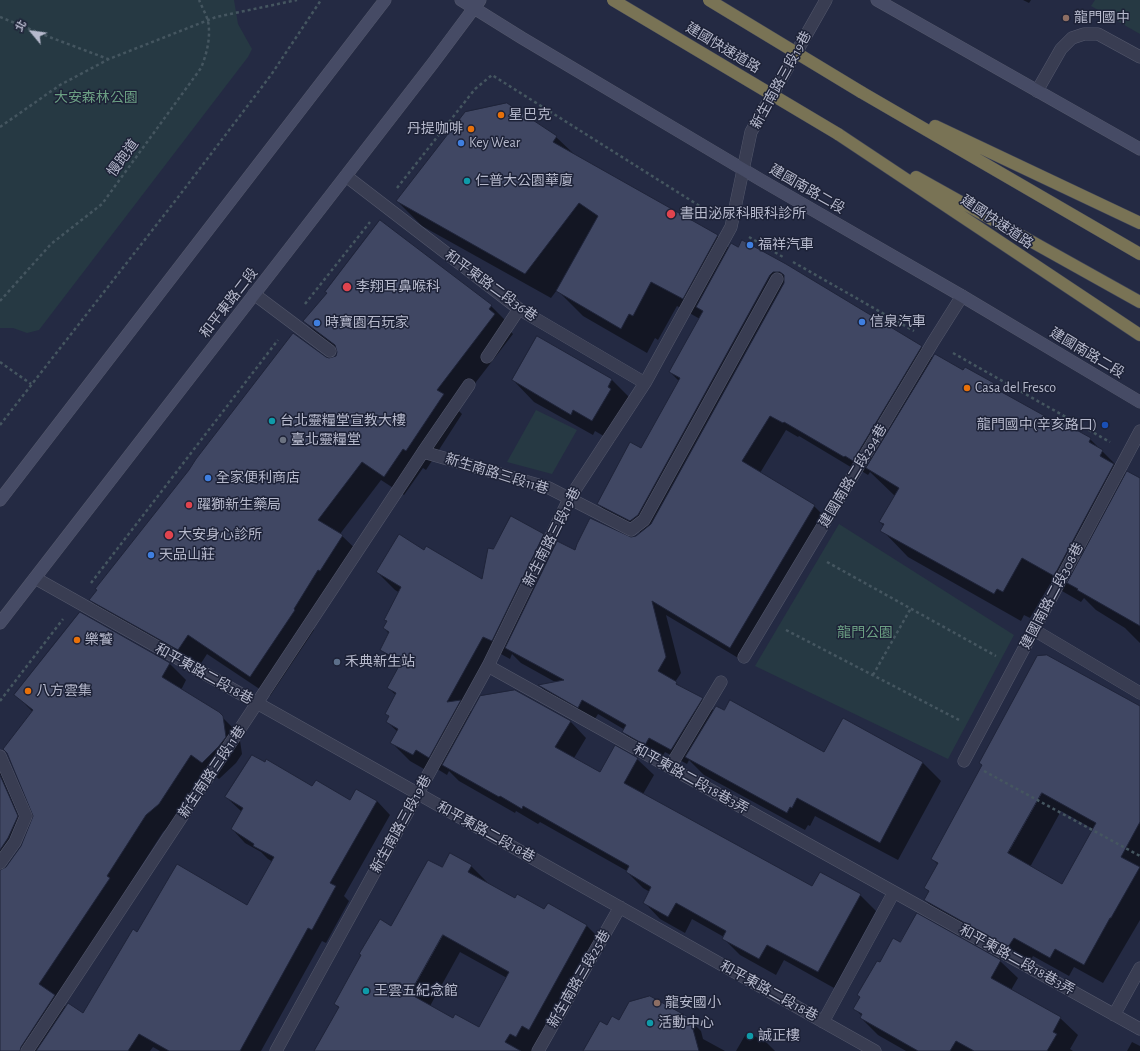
<!DOCTYPE html>
<meta charset="utf-8">
<style>
body{margin:0}
#map{position:relative;width:1140px;height:1051px;overflow:hidden;background:#242a43;font-family:"Alegreya Sans","Noto Sans TC",sans-serif}
canvas{display:block}
.north{position:absolute;left:12px;top:12px;width:40px;height:40px;-webkit-text-stroke:3px #1d2237;paint-order:stroke;rotate:299deg;font-size:11px;font-weight:700;line-height:16px;text-align:center;color:#b6b9cc}
.north::after{content:'';display:block;margin:auto;width:14px;height:18px;background:#b6b9cc;clip-path:polygon(50% 0,100% 100%,50% 72%,0 100%)}
</style>
<div id="map">
<canvas width="1140" height="1051"></canvas>
<div class="north">北</div>
</div>
<script>
const context = document.querySelector('canvas').getContext('2d');
context.lineJoin = 'round';
function fill(path, color) { context.fillStyle = color; context.fill(path, 'evenodd'); }
function stroke(path, color, width, dash) { context.strokeStyle = color; context.lineWidth = width; context.lineCap = dash ? 'butt' : 'round'; context.setLineDash(dash || []); context.stroke(path); }
function drawText(font, color, halo, rows, align = 'center') {
  context.font = font + ' "Alegreya Sans","Noto Sans TC",sans-serif'; context.lineWidth = 3; context.setLineDash([]); context.textBaseline = 'middle'; context.strokeStyle = halo; context.fillStyle = color; for (const [text, x, y, turn = 0] of rows) {
    context.save(); context.translate(x, y); context.rotate((+turn || 0) * Math.PI / 180); context.textAlign = isNaN(turn) ? turn : align; if (halo) context.strokeText(text, 0, 0); context.fillText(text, 0, 0); context.restore();
  }
}
const green = new Path2D(`
 M0,0H234L238,24L252,49L248,57L39,330L27,333L13,328H0Z
 M1095,0H1140V34L1091,6Z
 M536,410L577,430L552,474L507,462Z
 M839,524L1014,635L948,759L755,666Z`);
const shadow = new Path2D(`
 M1023,0H1031L1029,3Z
 M556,137L575,155L717,236L729,248L731,244L921,347L933,358L994,384L1007,397L1061,427L1090,439L1126,475L1140,481V643L1125,628L1096,610L1084,598L1081,602L1050,584L1030,618L1024,615L1021,621L908,557L882,530L884,526L880,522L895,496L870,472L868,475L860,470L859,472L799,436L798,437L786,430L760,473L814,506L829,521L745,662L666,615L681,673L675,682L681,688L702,699L714,711L824,753L843,720L923,763L941,781L898,860L815,816L810,826L808,825L805,830L704,775L689,760L687,764L665,752L661,759L638,747L623,732L625,730L598,714L593,722L554,700L540,686L557,683L521,663L512,654L510,659L501,654L470,710L472,712L570,721L586,738L574,758L601,773L637,759L654,775L643,794L812,888L860,895L876,911L834,988L784,960L776,975L740,955L724,939V937L692,919L685,933L660,919L644,902L650,892L643,888L627,872V871L540,822L538,824L516,811L515,813L459,781L449,771L447,775L434,767L431,773L410,761L392,743L398,732L387,722L390,717L387,714L396,695L388,688L399,669L382,650L389,634L384,628L387,622L385,620L400,593L395,590L377,572L424,551L483,581L494,550L543,534L555,547L576,552L636,537L641,533L614,519L598,504L641,450L679,381L670,372L700,319L677,306L658,340L655,338L647,353L583,316L557,290L551,298L422,226L397,201Z
 M491,306L510,325L507,328L513,334L456,408L462,414L426,470L423,468L404,495L381,480L340,534L362,555L339,590L337,588L313,629L314,630L270,696L207,654L198,668L109,619L90,600L330,360L336,357L338,352L323,340L304,321Z
 M513,380H612L633,401L632,411L614,442L595,431L593,435L534,402Z
 M80,613L170,664L186,680L181,690L218,713L239,734L242,754L236,763L219,779L208,771L175,821L163,832L124,893L126,895L58,998L66,1007L83,1014L138,933L248,906L273,862L268,859L261,852L245,843L232,829L242,812L226,797L313,787L350,801H377L390,815L344,896L349,901L326,943L322,941L261,1051H160L153,1047L150,1051H0V899L7,868L22,847L35,816L33,712L16,695Z
 M1140,708V920L1103,983L1074,967L1069,976L1033,956L1028,965L944,919L925,900L929,892L925,888L938,865L932,858ZM1061,811L1093,829L1062,885L1030,867Z
 M0,771L21,821L0,859Z
 M471,866L489,884L515,900L586,925L604,943L535,1051H377L335,1004L374,930L392,927L443,869ZM460,952L507,978L479,1029L454,1019L430,1006Z
 M901,944L1000,961L1018,978L1011,990L1060,1018L1078,1035L1070,1049L1073,1051H906L878,1035L861,1018L862,1016L854,1008L880,964Z
 M689,1019L701,1031L703,1039L725,1051H585L607,1026L620,1022Z
 M747,1032L767,1043L775,1051H736Z
 M1132,1042L1140,1046V1051H1127Z`);
const building = new Path2D(`
 M507,103L557,136L553,142L718,235L683,299L651,282L633,316L629,314L621,329L556,291L598,216L579,203L525,274L396,201L465,112Z
 M380,220L492,305L489,309L495,314L437,390L444,394L406,451L403,449L384,477L362,462L318,520L343,535L320,571L318,570L294,609L295,610L250,677L188,635L178,650L89,600L97,590L95,589L189,470L196,459L293,333L326,357L329,358L336,356L337,352L335,345L303,321L327,293L325,292Z
 M742,240L786,264L922,346L853,461L845,456L844,457L784,422L783,423L770,416L742,461L815,505L730,648L652,601L666,657L658,671L677,682L676,684L703,698L671,750L649,738L645,745L622,732L626,725L582,700L578,708L538,685L564,680L505,648L557,541L575,550L577,544L590,518L631,537L636,536L651,524L784,283V275L780,272H773L770,275L638,515L630,521L597,504L630,442L641,448L680,378L669,372L703,311L696,307L731,243L738,247Z
 M537,336L612,379L608,387L611,389L592,421L573,410L571,415L512,380Z
 M935,354L963,370L965,367L994,383L992,387L1007,395L1061,425L1062,422L1091,438L1089,442L1103,450L1100,456L1114,464L1054,576L1022,558L1003,592L997,589L994,594L880,531L884,524L879,522L899,488L866,468Z
 M1127,471L1140,478V626L1077,590L1078,589L1067,583Z
 M511,516L544,534L492,641L483,637L447,702L461,700L429,758L416,750L413,755L390,743L398,729L386,722L389,716L385,714L396,693L387,688L399,666L388,660L391,656L380,650L389,632L383,628L387,621L384,620L401,587L376,572L399,534L424,550L426,546L482,579L488,548L493,549Z
 M80,612L170,663L162,677L219,712L223,716L226,737L219,746L202,763L191,755L159,804L146,815L107,876L110,878L39,984L55,995L21,1047L20,1051H0V870L6,867L21,846L33,816L7,753L3,749L33,710L14,695Z
 M1047,655L1140,706V822L1121,857L1140,867L1111,918H1110L1084,965L1055,949L1050,958L1014,938L1008,947L924,900L929,891L924,888L938,863L931,859L982,765L979,763L1037,656ZM1042,793L1096,823L1062,884L1008,853Z
 M515,690L571,721L555,747L600,772L615,745L638,758L624,783L812,886L820,872L861,894L818,972L767,945L759,959L722,939L726,931L676,903L668,917L643,903L651,887L626,872L629,866L523,806L522,809L500,796L499,797L442,765L480,696Z
 M730,700L824,752L843,718L923,762L880,843L797,798L792,808L790,807L787,813L685,757L716,706L724,710Z
 M252,755L265,762L266,759L312,786L316,780L350,800L356,789L377,801L330,883L336,886L312,930L308,928L240,1051H169L139,1034L128,1051H36L68,1003L83,1013L133,929L137,932L177,864L247,905L274,857L253,846L254,844L231,829L243,808L225,797Z
 M0,775L18,816L8,838L0,850Z
 M450,853L472,865L468,872L515,898L517,894L544,909L548,903L587,925L529,1030L522,1026L516,1037L510,1034L505,1042L521,1051H314L339,1007L334,1004L361,955L359,954L380,919L391,926L428,860L442,867ZM443,935L509,972L479,1027L455,1014L453,1018L410,994Z
 M917,913L1001,960L991,978L1061,1017L1053,1032L1057,1034L1047,1051H974L956,1041L950,1051H918L860,1018L862,1014L853,1009L860,997L857,995L877,961L880,962L893,938L900,942Z
 M650,996L690,1018L699,1051H583L600,1021L607,1025L612,1016L619,1020L629,1002Z`);
const path = new Path2D(`
 M0,17L52,38L108,59
 M0,127L60,85L109,59L216,17L297,0
 M397,188L475,89L492,75L706,210
 M749,237L783,257
 M793,262L914,331
 M0,301L51,244L102,204L201,68C207,53 211,37 208,21C206,14 202,7 199,0
 M305,304L370,222
 M953,353L1110,442
 M0,362L31,384
 M0,425L179,196L271,75L321,0
 M827,562L996,656
 M91,583L278,340
 M786,630L961,721
 M873,675L911,608
 M0,701L63,619
 M984,771L1140,856`);
const lane = new Path2D(`
 M1037,91L1061,49L1072,38L1084,34H1098L1140,57
 M346,176L519,309L645,383
 M254,294L330,351
 M487,357L519,309
 M423,452L469,385
 M35,578L875,1051
 M744,657L933,342L962,296
 M488,666L1140,1029
 M0,756L26,816L15,842L0,863
 M964,761L1140,431
 M670,767L721,682
 M1114,1015L1140,968
 M823,1022L894,892
 M27,1051L423,452L549,488L631,530L644,520L777,279
 M276,1051L488,666L569,499L645,383L731,227L751,132L826,0
 M538,1051L620,907`);
const street = new Path2D(`
 M1034,630L1140,693`);
const secondary = new Path2D(`
 M461,0L522,38L761,180L962,296L1140,402
 M877,0L1140,149
 M0,500L385,0
 M0,623L433,63L480,0`);
const highway = new Path2D(`
 M861,92L1140,254
 M935,126L1140,223
 M838,134L1140,335
 M916,177L1140,302`);
const highwayBridge = new Path2D(`
 M613,0L838,134
 M709,0L861,92`);
const markers = [
 [1066,18,4,"#8d6e63"],
 [501,115,4,"#e8710a"],
 [471,129,4,"#e8710a"],
 [461,143,4,"#3f7fe0"],
 [467,181,4,"#0f9aa8"],
 [671,214,5,"#e0444e"],
 [750,245,4,"#3f7fe0"],
 [347,287,5,"#e0444e"],
 [862,322,4,"#3f7fe0"],
 [317,323,4,"#3f7fe0"],
 [967,388,4,"#e8710a"],
 [272,421,4,"#0f9aa8"],
 [1105,425,4,"#1a4fb4"],
 [283,440,4,"#6b7280"],
 [208,478,4,"#3f7fe0"],
 [189,505,4,"#e0444e"],
 [169,535,5,"#e0444e"],
 [151,555,4,"#3f7fe0"],
 [77,640,4,"#e8710a"],
 [337,662,4,"#5c6f8a"],
 [28,691,4,"#e8710a"],
 [366,991,4,"#0f9aa8"],
 [657,1003,4,"#8d6e63"],
 [650,1023,4,"#0f9aa8"],
 [750,1036,4,"#0f9aa8"]
];
const poiNames = [
 ["龍門國中",1074,18],
 ["星巴克",509,115],
 ["丹提咖啡",463,129,"right"],
 ["Key Wear",469,143],
 ["仁普大公園華廈",475,181],
 ["書田泌尿科眼科診所",680,214],
 ["福祥汽車",758,245],
 ["李翔耳鼻喉科",356,287],
 ["信泉汽車",870,322],
 ["時寶園石玩家",325,323],
 ["Casa del Fresco",975,388],
 ["台北靈糧堂宣教大樓",280,421],
 ["龍門國中(辛亥路口)",1097,425,"right"],
 ["臺北靈糧堂",291,440],
 ["全家便利商店",216,478],
 ["躍獅新生藥局",197,505],
 ["大安身心診所",178,535],
 ["天品山莊",159,555],
 ["樂饕",85,640],
 ["禾典新生站",345,662],
 ["八方雲集",36,691],
 ["王雲五紀念館",374,991],
 ["龍安國小",665,1003],
 ["活動中心",658,1023],
 ["誠正樓",758,1036]
];
const streetNames = [
 ["建國快速道路",723,48,31],
 ["新生南路三段19巷",781,80,-61],
 ["慢跑道",123,158,-54],
 ["建國南路二段",807,189,30],
 ["建國快速道路",997,222,34],
 ["和平東路二段36巷",491,286,36],
 ["和平東路二段",229,303,-52],
 ["建國南路二段",1087,353,31],
 ["新生南路三段11巷",497,474,17],
 ["建國南路二段294巷",853,476,-59],
 ["新生南路三段19巷",552,537,-63],
 ["建國南路二段308巷",1052,596,-62],
 ["和平東路二段18巷",204,674,29],
 ["新生南路三段11巷",212,772,-56],
 ["和平東路二段18巷3弄",691,779,29],
 ["新生南路三段19巷",401,824,-61],
 ["和平東路二段18巷",486,832,29],
 ["和平東路二段18巷3弄",1017,960,29],
 ["新生南路三段25巷",579,979,-60],
 ["和平東路二段18巷",769,991,29]
];
const parkNames = [
 ["大安森林公園",96,98],
 ["龍門公園",865,633]
];
fill(green, '#263943');
fill(shadow, '#0007');
fill(building, '#404763');
stroke(building, '#1f2439', 1);
stroke(lane, '#54586c', 13);
stroke(street, '#54586c', 13);
stroke(secondary, '#54586c', 13);
stroke(highway, '#404559', 13);
stroke(path, '#455660', 2.5, [3, 3]);
stroke(lane, '#393d52', 12);
stroke(street, '#393d52', 12);
stroke(secondary, '#464b65', 12);
stroke(highway, '#797355', 12);
stroke(highwayBridge, '#404559', 13, []);
stroke(highwayBridge, '#797355', 12);
for (const [x, y, r, color] of markers) { const dot = new Path2D(); dot.arc(x, y, r, 0, 2 * Math.PI); context.fillStyle = color; context.fill(dot); stroke(dot, '#1d2237', 1.5); }
drawText('14px', '#b6b9cc', '#1d2237', poiNames, 'left');
drawText('14px', '#b6b9cc', '#1d2237', streetNames);
drawText('14px', '#6b9f83', '#1d2237', parkNames);
</script>
